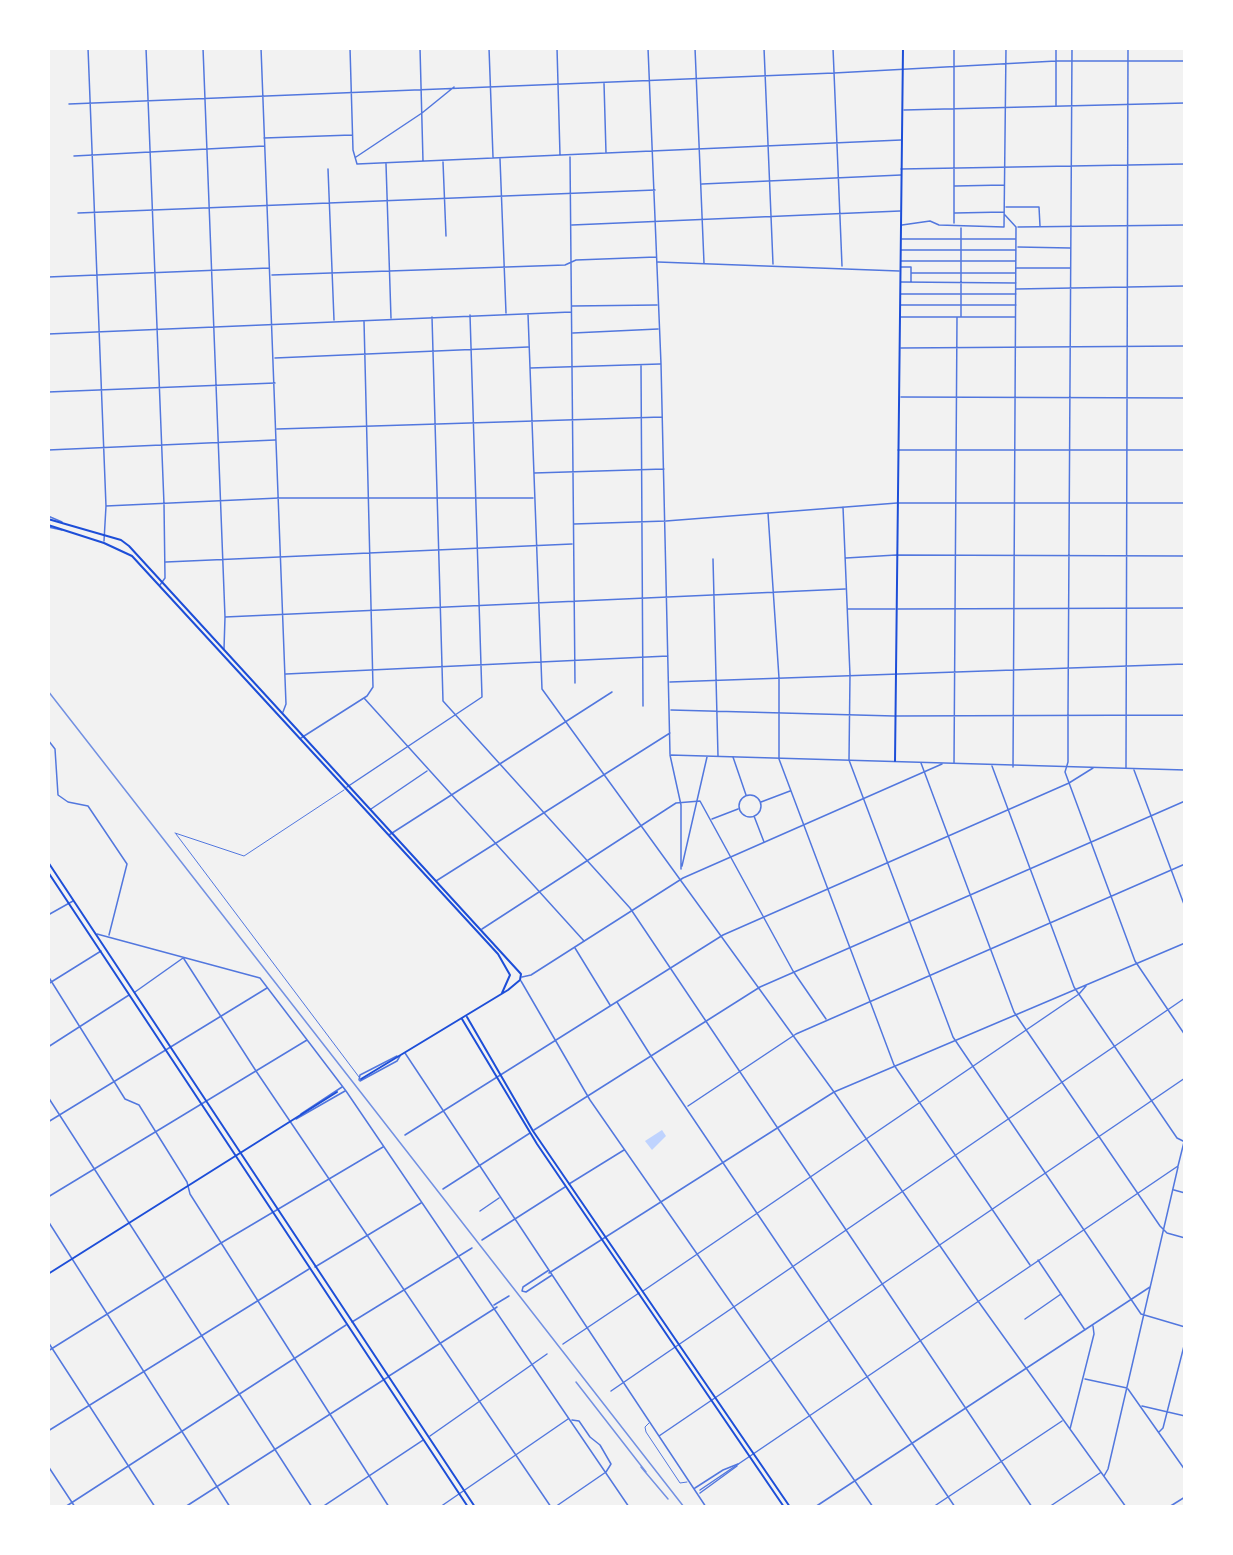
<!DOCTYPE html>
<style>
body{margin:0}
#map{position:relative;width:1233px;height:1555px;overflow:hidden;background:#f2f2f2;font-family:"Archivo Narrow",sans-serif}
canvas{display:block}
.frame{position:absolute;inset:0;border:50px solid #fff;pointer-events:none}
</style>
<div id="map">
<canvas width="1233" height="1555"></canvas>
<div class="frame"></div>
</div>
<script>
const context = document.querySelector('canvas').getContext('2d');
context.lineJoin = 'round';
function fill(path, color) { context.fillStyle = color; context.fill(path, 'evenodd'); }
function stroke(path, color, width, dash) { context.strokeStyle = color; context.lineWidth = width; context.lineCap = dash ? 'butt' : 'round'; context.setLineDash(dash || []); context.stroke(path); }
const water = new Path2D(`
 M662,1130L666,1136L652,1150L645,1141Z`);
const service = new Path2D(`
 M176,834L359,1077
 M649,1423L645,1427L646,1432L680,1483L687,1482`);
const pedestrian = new Path2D(`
 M175,833L244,856L344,790`);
const minor = new Path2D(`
 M88,48L106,506L104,541
 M146,48L164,504L165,578L160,585
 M203,48L225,617L224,649
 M261,48L286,704L283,712
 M350,48L353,150L357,164L901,140
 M420,48L423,161
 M489,48L493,157
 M557,48L560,155
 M648,48L661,364L670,754
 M695,48L704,263
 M764,48L773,264
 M833,48L842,266
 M954,48V223
 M1072,48L1068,715V762L1065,772L1135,961L1185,1035
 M604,83L606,153
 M69,104L834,73L1056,61H1185
 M1056,105V48
 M904,110L1185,103
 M264,138L352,135
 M74,156L264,146
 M356,157L422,113L454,87
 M570,157L575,683
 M500,159L506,313
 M443,162L446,236
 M386,164L391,318
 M328,169L334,320
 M901,169L1185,164
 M702,184L901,175
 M955,186L1004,185
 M1006,207H1039L1040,226
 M78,213L655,190
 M955,213L1004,212
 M1005,215L1016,227L1013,767
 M572,225L900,211
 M902,225L930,221L939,225L1004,227L1006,48
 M1018,227L1185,225
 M902,239H1016
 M1018,247L1070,248
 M901,250H1016
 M901,261H1016
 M658,262L899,271
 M1185,265V588
 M901,267H911V282
 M1017,268H1070
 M911,273H1015
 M272,275L565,265L576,260L656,257
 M48,277L269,268
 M901,282L1016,283
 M1016,289L1184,286
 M901,294H1016
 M901,305H1016
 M572,306L657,305
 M528,314L542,689L834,1092L978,1301L1126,1507
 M961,316V228
 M432,317L443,701L630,908L1032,1507
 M900,317H1015
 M573,333L658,329
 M48,334L571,312
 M901,348L1184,346
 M275,358L528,347
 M641,365L643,706
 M530,368L660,364
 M48,392L275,383
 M901,397L1184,398
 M277,429L662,417
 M48,450L275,440
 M898,450H1184
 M534,473L664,469
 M106,506L279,498H533
 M843,507L850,675L849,760L953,1037L1141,1314L1185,1327
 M768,513L779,678V759L894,1065L1030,1265
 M574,524L666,521L897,503H1185
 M846,558L896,555L1185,556
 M713,559L718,756
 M166,562L572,544
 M848,609H895
 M225,617L845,589
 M286,674L668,656
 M670,682L1185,664
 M364,698L584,941
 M671,710L894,716L1185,715
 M301,738L367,696L373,687L364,321
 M48,740L55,749L58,795L68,802L88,806L127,864L109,935
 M733,757L746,795
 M921,763L1014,1012L1160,1226L1167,1233L1185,1238
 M954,763L957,317
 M992,766L1074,987L1177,1138L1185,1142
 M1126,768L1128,48
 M1184,769L1185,643
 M1134,770L1185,907
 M347,787L482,697L470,315
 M739 806a11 11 0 1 1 22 0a11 11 0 1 1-22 0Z
 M761,802L790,791
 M371,809L427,771
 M754,816L764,842
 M712,819L738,809
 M389,835L612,692
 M436,881L670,733
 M482,929L676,803L700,801L793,971L826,1019
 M97,934L260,978L346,1091L629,1507
 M575,948L610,1005
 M184,959L256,1071L551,1507
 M48,976L125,1099L139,1105L187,1182L190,1194L389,1507
 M521,981L590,1100L873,1507
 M48,984L101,951
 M135,992L183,958
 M617,1002L651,1056L955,1507
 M48,1047L129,995
 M405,1053L706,1507
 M359,1080L360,1075L397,1056
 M360,1081L397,1061L400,1056
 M48,1097L312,1507
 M688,1106L796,1034L1185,864
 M301,1114L342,1087
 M296,1119L345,1091
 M48,1122L267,988
 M534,1130L760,987L1185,801
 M405,1135L723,935L1069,783L1093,768
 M569,1184L624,1150
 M443,1189L530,1133
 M1174,1190L1185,1193
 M48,1197L307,1040
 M480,1211L499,1198
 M48,1221L230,1507
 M482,1240L565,1187
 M1038,1260L1085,1330
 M315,1267L421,1203
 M549,1270L523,1287L522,1291L526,1292L552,1275
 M549,1273L834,1092L1185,943
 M643,1291L1079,994L1086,986
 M494,1305L509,1296
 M1025,1319L1061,1294
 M352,1322L472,1248
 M563,1344L639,1293
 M48,1351L221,1243L383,1147
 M389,1376L497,1307
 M1085,1379L1127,1388
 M1128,1389L1185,1470
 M611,1391L1185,998
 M1142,1406L1185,1416
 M1070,1429L1094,1334L1093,1326
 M48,1431L309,1269
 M1159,1432L1163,1428L1185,1342
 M430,1436L547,1354
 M659,1436L1185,1078
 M48,1466L75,1507
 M1104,1476L1108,1469L1178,1167
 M695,1488L723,1470L738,1464
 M700,1493L737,1466
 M65,1507L346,1325
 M322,1507L423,1440
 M440,1507L568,1419
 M555,1507L606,1472L611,1464L600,1445L590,1437L579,1421L572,1420
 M668,1507H670
 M815,1507L1150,1287
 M933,1507L1062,1421
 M1049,1507L1100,1473
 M1169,1507L1185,1497`);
const tertiary = new Path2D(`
 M48,516L62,522
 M48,527L62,530
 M898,609L1185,608
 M682,866L707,757
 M681,869V805L670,755L1185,770
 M48,915L73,901
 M522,977L531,975L683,878L942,764
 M48,1342L155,1507
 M700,1490L1178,1166L1185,1138
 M185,1507L388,1377`);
const secondary = new Path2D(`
 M48,519L121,540L129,546L521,974L520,980L508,990L361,1079
 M48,525L104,543L132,556L498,954L510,975
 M895,761L903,48
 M502,993L510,975
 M467,1017L533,1131L790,1507
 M462,1019L537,1144L784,1507
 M48,1274L337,1092`);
const primary = new Path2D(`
 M48,862L475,1507
 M48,872L468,1507`);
const rail = new Path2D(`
 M48,691L684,1507
 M576,1382L646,1472
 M641,1467L668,1499`);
fill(water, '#bfd3fe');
stroke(service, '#5277de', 1);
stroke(pedestrian, '#5277de', 1);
stroke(minor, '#5277de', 1.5);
stroke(tertiary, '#5277de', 1.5);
stroke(secondary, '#1d4ed8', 2);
stroke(primary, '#1d4ed8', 2);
stroke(rail, '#7290e2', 1.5);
</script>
